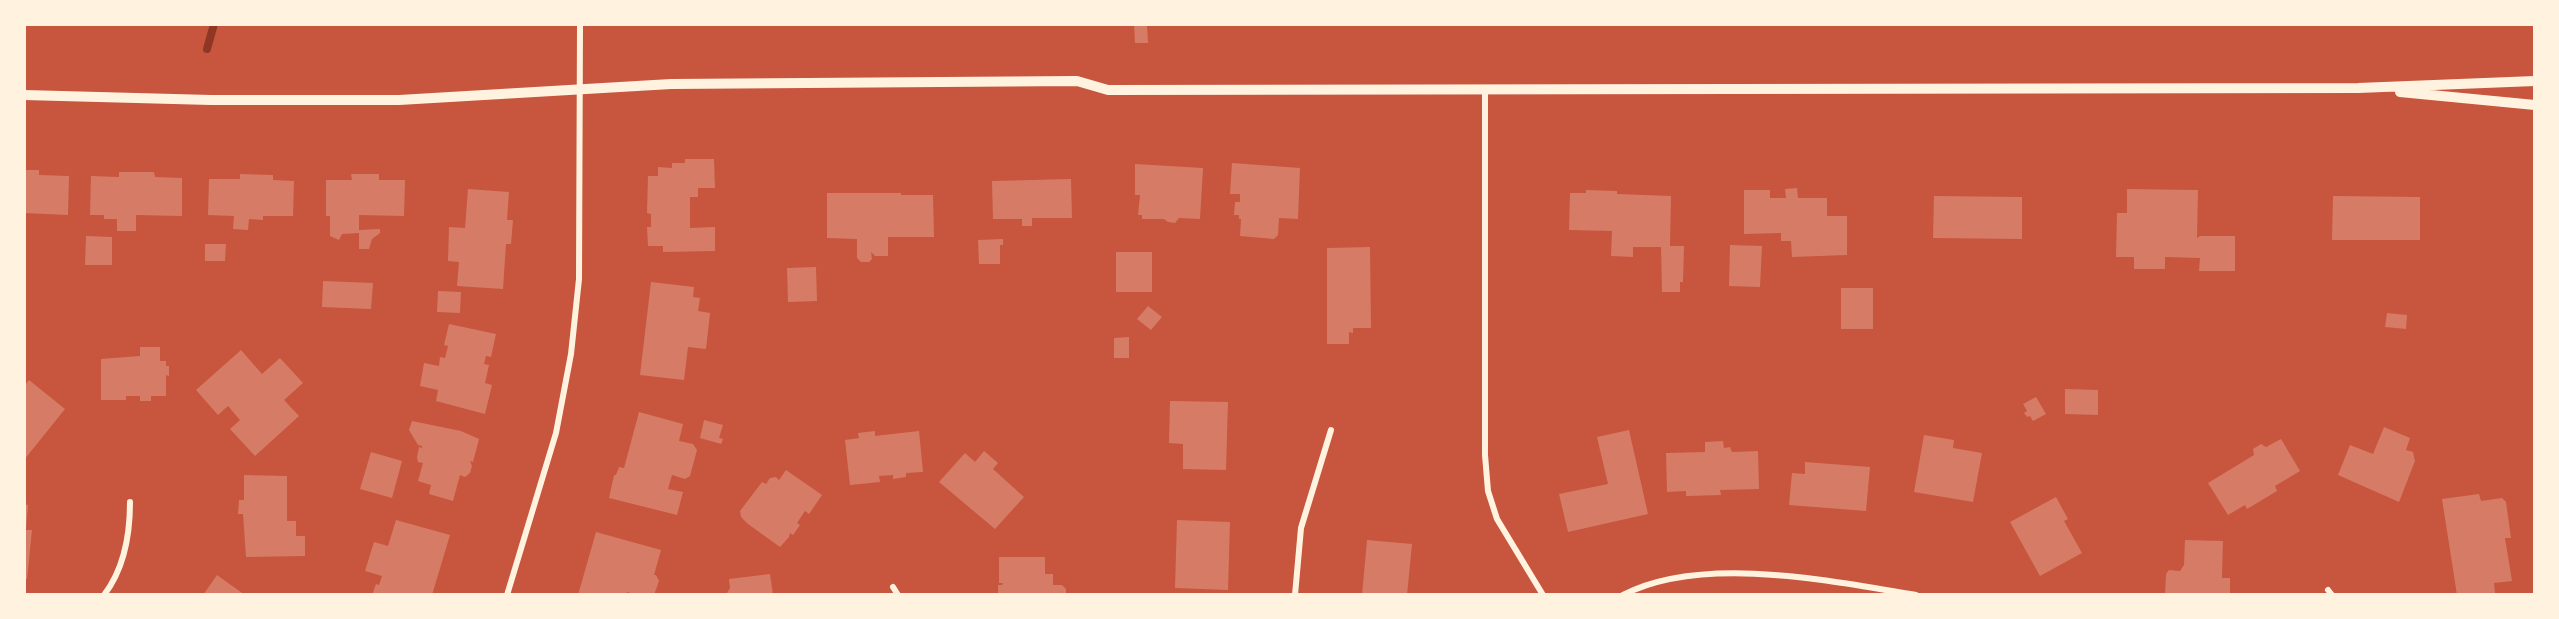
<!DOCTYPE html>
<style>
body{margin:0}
#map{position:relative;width:2559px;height:619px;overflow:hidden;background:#c8553d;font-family:"IBM Plex Serif",serif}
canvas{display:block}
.frame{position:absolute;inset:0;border:26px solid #fff3e0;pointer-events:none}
</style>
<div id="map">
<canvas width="2559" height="619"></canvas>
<div class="frame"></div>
</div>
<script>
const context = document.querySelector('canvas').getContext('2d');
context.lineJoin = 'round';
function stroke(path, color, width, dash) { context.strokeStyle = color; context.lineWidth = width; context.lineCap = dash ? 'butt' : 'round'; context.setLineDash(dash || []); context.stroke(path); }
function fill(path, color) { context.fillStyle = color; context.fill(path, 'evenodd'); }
const stream = new Path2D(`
 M207,49L214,24`);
const building = new Path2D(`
 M1134,24H1147L1148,43H1135Z
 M685,159H714L715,188H698V197H690V228L715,227V251L663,252V246H648L647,227H651V214L647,213L648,176H658V167L672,168V163H685Z
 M1232,163L1300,168L1298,219L1279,218L1278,235L1274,239L1240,236L1241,219H1239V215H1234L1235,202H1240V194H1230Z
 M1135,164L1203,168L1200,219L1179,218L1175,223L1168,222L1164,219H1142V215H1138L1140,195H1135Z
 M24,170H39V175L69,176L68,215L24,213Z
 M119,172H154L155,177L182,178V216L136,215V231H117V219H104V215H90L91,176L119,177Z
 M240,174L273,175V180L294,181L293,216H263V220L249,219L248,230L233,229L234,216L208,215L209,179H240Z
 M351,174H379V180H405L404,216L359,215V230L380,229V233L372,239L369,249H359V233L342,234L339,240L330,236V216H326V180H352Z
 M1071,179L1072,218H1032V226H1022V219H993L992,181Z
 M1797,188L1798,198H1827V216H1847V255L1792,257L1791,241H1781V233L1744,234V190H1770V198H1786L1785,189Z
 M468,189L509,192L507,220H513L511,244H506L503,289L457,286L459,262L448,261L449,227L465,228Z
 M2127,189L2198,190L2197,238L2200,236H2235V271H2199L2200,258L2165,257V269H2134V257H2116L2117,213H2127Z
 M1586,190L1617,191V194L1671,196L1670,246H1684L1683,282H1680V292H1662L1661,247H1633V257L1611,256L1612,231L1569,230L1570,193H1586Z
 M827,193H901V195H933L934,237H888V256H875L871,252L872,259L869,262H861L857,258V239L827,238Z
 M1934,196L2022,197V239L1933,238Z
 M2333,196L2420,197V240H2332Z
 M86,236L112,237V265H85Z
 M1003,239V245H1000V264H979L978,240Z
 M205,244H226L225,261H205Z
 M1730,245L1762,246L1760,287L1729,286Z
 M1370,247L1371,328H1353V333L1349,332V344H1327V248Z
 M1116,252H1152V292H1116Z
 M816,267L817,301L788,302L787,268Z
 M323,281L373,283L371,309L322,307Z
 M651,282L694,287L693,297L700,298L698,311L710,313L706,349L688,347L684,380L640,375Z
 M1841,288H1873V329H1841Z
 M438,291L461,292L460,313L437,312Z
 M1148,306L1162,317L1151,330L1137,319Z
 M2387,313L2407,315L2406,329L2385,327Z
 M449,324L496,334L491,357L486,356L484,364L489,365L485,383L492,385L485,414L436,401L438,390L420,386L424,363L439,366L440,357L445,358L448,346L444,345Z
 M1129,337V358H1114V338Z
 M140,347H160V361H166V366H169V376L166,375V396H151V401H140V396H126V400H101V359L140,356Z
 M241,350L262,374L280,358L303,383L284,400L299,416L255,456L230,429L240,420L228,406L218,415L196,390Z
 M29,380L65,409L24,460V386Z
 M2065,389L2098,390V415L2065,414Z
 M2036,397L2046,414L2033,421L2030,416L2027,417L2024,413L2027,411L2023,404Z
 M1170,401L1228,402L1226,470L1183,469V444L1169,443Z
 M639,412L683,424L679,441L693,444L697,450L690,476L685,479L672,475L668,489L683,492L677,515L609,498L614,475H616L619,467L624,468Z
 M704,420L723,425L719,438L723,439L721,444L700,438Z
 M412,421L461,431L479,439L473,462L470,461L472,466L470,473L465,477L460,475L453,501L429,494L431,485L418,481L423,463L418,462L417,457L419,447L422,448V446L418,445L409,430Z
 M2384,427L2410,438L2406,450L2413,452L2415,461L2399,502L2338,475L2350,445L2373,454Z
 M1629,430L1648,514L1568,532L1559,494L1608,484L1597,437Z
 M875,431V436L919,431L923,472L906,473V477L893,479V475L879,476L880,482L850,485L845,440L859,438L858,433Z
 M1924,435L1954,440L1953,448L1982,453L1973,502L1914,492Z
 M2281,439L2300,471L2275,486L2277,491L2247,509L2245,505L2228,515L2208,483L2254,455L2253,449L2261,444L2266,447Z
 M1723,441L1724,448L1730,447L1732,452L1758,451L1759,489L1720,490L1721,495L1686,496V491L1667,492L1666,453L1705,452V442Z
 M984,451L998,463L993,469L1024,497L995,529L939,482L965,453L975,462Z
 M371,452L402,461L392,498L360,489Z
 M1805,462L1870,467L1866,511L1789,505L1792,473L1805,474Z
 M786,470L822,495L809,514L805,511L797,523L800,525L793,535L790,533L789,537L780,547L748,524L741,517L740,511L762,482L766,484L770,478L776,477L779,480Z
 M244,475L287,476V521H296V536H305V556L246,557L243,514H238L239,500H244Z
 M2479,494L2481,501L2502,498L2506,502L2511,538H2505L2512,581L2494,583L2495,593L2457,595L2442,499Z
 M2056,497L2068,519L2064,521L2082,553L2040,576L2010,522Z
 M24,504L28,505L26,530H32L27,579H24Z
 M396,520L450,535L432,595H372L376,584L379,585L382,576L365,571L374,542L388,546Z
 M1177,520L1230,522L1228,590L1175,588Z
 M596,532L661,550L654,575H656L659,581L654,595H637L627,592L626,595H578Z
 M1367,540L1412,544L1407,595H1362Z
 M2185,540L2223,541L2222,578H2230V595H2165L2166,574L2169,570L2180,571L2184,565Z
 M999,557H1045V574H1053V585H1062L1066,589V595H998V585H1002L1003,583H999Z
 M770,574L773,595H726L730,588L729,579Z
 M217,575L245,595H203Z`);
const minor = new Path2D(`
 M1485,89V455L1488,491L1497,519L1543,595
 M893,587L898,595
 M2328,590L2332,595
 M104,595C124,569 130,534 130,502
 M507,595L556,433L571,354L579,279L580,24
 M1295,595L1301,528L1331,430
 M1623,595C1702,554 1831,581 1916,595`);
const tertiary = new Path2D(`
 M2400,92L2535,105
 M24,95L211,100H399L671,84L1077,81L1108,90L2358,88L2535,81`);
stroke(stream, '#8f3625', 8);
fill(building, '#d67c66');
stroke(minor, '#fff3e0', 6);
stroke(tertiary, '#fff3e0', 10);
</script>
